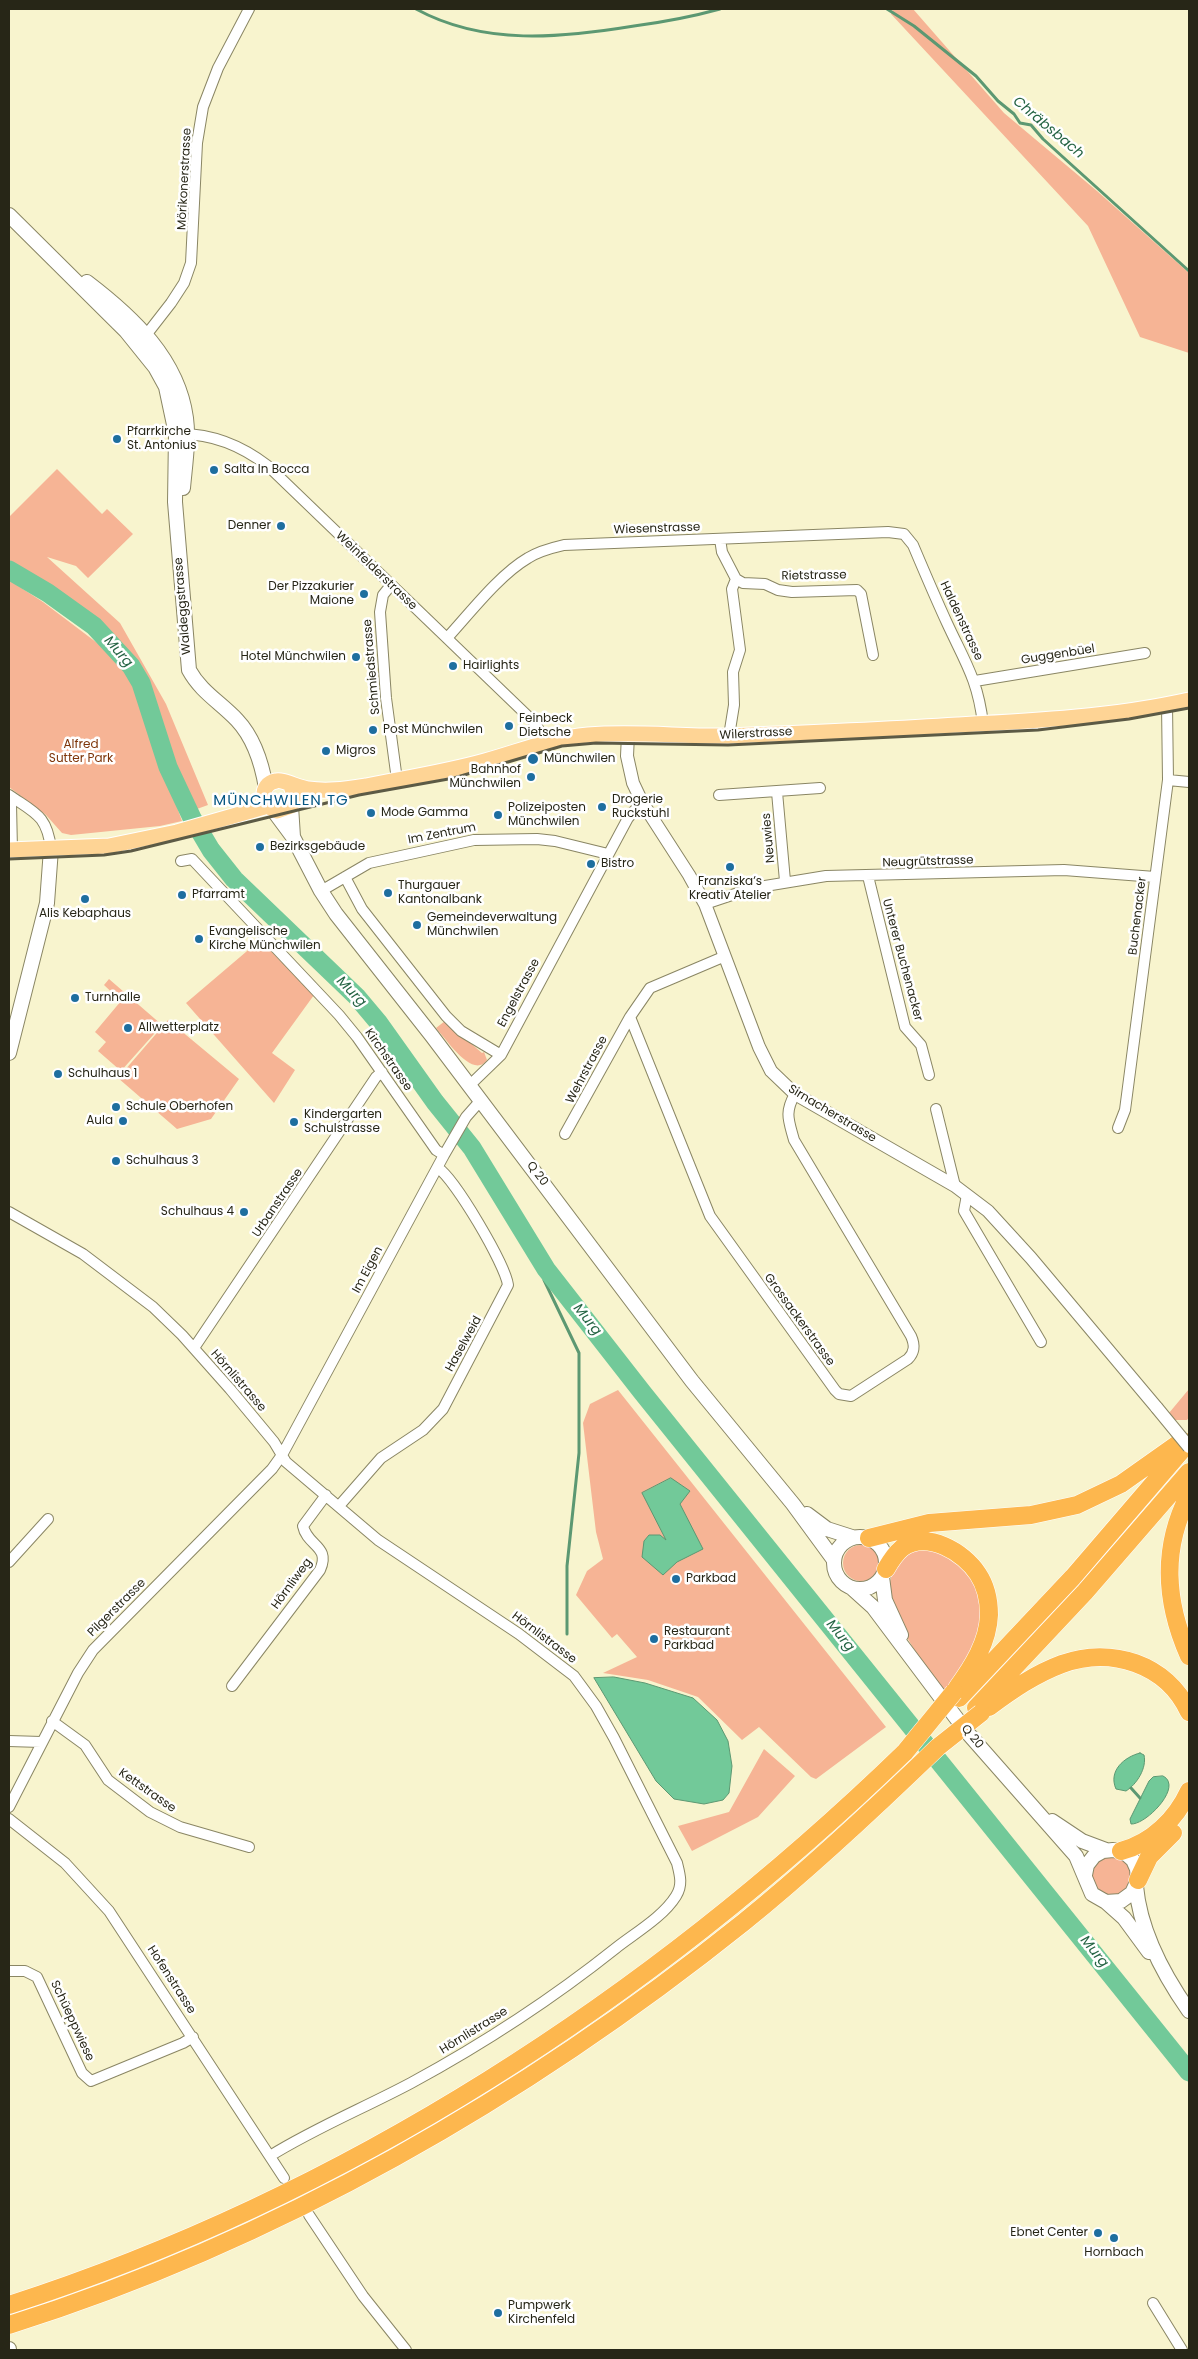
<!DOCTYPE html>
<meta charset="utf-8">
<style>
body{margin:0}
#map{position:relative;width:1198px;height:2359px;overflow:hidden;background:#f8f4ce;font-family:Poppins,sans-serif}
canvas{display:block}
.frame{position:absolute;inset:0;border:10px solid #272617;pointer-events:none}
</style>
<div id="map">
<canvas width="1198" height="2359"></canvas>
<div class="frame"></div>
</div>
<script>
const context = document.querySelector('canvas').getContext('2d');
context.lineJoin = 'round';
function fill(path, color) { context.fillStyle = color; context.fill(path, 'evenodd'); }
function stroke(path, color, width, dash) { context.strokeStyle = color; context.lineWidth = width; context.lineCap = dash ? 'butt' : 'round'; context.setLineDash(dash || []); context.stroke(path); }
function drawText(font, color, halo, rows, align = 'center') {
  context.font = font + ' Poppins,sans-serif'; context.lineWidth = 5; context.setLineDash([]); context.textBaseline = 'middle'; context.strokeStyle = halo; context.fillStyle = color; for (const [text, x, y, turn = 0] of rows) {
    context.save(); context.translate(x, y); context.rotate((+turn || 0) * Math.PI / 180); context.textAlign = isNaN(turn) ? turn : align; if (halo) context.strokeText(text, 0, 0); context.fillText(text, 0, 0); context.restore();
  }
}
const green = new Path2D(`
 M893,9H913L1004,113L1097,191L1189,273V353L1140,337L1088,226L891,14Z
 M57,469L102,514L107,509L133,534L88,578L76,566L47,557L120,623L166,704L208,805L183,814L126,663L46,599L9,578V517Z
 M9,580L43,602L125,664L182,821L160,826L71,835L62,833L46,815L9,787Z
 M260,940L314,995L272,1053L295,1070L274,1103L186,1003Z
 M109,979L162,1025L121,1071L98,1051L106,1042L95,1032L121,1001L104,985Z
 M168,1020L239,1079L211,1119L177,1129L118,1078Z
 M445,1021L482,1053L484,1052L487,1060C473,1080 446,1039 436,1028Z
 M1189,1389V1417L1187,1420H1175L1169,1413Z
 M618,1390L886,1727L816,1779L811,1777L759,1727L742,1740L698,1697L648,1680L603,1673L637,1657L617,1634L612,1638L576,1595L587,1571L603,1559L596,1532L583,1423L590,1404Z
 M843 1563a18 18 0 1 1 36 0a18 18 0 1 1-36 0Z
 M922,1548L939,1550L957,1560L979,1587L983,1625L967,1665L944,1691C918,1655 850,1573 922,1548Z
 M764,1749L795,1776L758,1817L692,1851L678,1826L729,1812Z
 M1092 1876a20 20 0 1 1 40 0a20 20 0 1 1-40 0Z`);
const water = new Path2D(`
 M671,1478L690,1491L680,1504L703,1549L677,1562L663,1575L642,1557L644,1541L649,1535H660L666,1540L642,1493Z
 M614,1677L645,1683L693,1698L717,1720L728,1741L732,1766L729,1793L723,1800L704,1804L674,1799L656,1781L594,1678Z
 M1140,1753L1144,1755C1147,1768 1137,1784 1126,1791L1116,1789C1108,1771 1124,1757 1140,1753Z
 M1163,1776C1184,1786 1146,1825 1131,1824L1130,1819L1149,1781L1153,1777Z`);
const stream = new Path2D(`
 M416,9C484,46 561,38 634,26C664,22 691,17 720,9
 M887,9L914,26L976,76L998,101L1014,114L1020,123L1031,125L1043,139L1189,271
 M548,1272L544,1280L579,1353V1453L567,1566V1634
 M1131,1788L1140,1798`);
const river = new Path2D(`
 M9,570L48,593L94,626L131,666L141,683L168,767L192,818L211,850L234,879L357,997L378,1022L435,1102L472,1148L546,1269L642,1392L1189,2072`);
const minor = new Path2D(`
 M143,339L171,303L184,283L191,263L197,143L203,107L218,68L249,9
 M181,434C214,434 242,446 268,466L535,723L545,741
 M720,539L722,552L736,579L732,589L740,650L733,672L734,705L729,736
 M736,579L743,583L765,584L778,590L792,592L857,590L861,594L873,655
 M391,585L383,595L380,612L386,698L397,780
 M447,638C470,613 499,575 528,558C539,551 551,548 564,545L888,532L904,534L913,545C924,571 935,597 947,623C965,662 978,680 983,724
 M975,681L1145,653
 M1168,780L1189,782
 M777,792L785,881
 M9,795C35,813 47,815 51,849
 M719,795L820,788
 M9,799L11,804L12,850
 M181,861L192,859L339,1015L357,1037L436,1150L444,1155
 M868,876L905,1027L921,1045L929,1075
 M345,877L362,909L446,1016L461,1031L501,1055
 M321,891L369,863L474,840L537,839L555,841L608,854
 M705,904L753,888L826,876L1064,870L1155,877
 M723,957L650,988L630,1017L710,1216L835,1390L839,1394L851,1396L908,1359C915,1352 915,1345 911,1336L794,1140C789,1121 784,1113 795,1094
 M470,1085L501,1055L628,818L642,802
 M936,1109L955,1186
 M1118,1128L1125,1110L1168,780L1167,705
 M565,1134L630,1017
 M967,1195L964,1211L1041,1342
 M9,1212L83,1254L153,1307L182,1335L230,1389L274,1442L286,1462L378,1540L519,1634L574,1676L596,1706L614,1738L677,1863C680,1875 683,1885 676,1896C663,1917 635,1933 616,1948C552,1999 483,2044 411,2083C364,2108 315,2128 270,2156
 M194,1348L376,1077L382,1072
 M339,1506L381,1458L423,1430L443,1409L508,1285C505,1264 455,1179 438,1168
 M9,1562L48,1519
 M232,1686L320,1570C331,1546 307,1546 303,1526L326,1495
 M52,1721L85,1745L108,1780L150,1812L180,1827L249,1847
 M9,1741L41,1742
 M9,1807L78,1673L93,1650L272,1469L282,1455L444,1155L466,1117L481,1100
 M9,1819L65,1863L109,1911L284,2178
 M9,1971H25L37,1977L82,2073L91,2081L183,2043L193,2037
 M309,2215L363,2296L406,2350
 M1153,2303L1182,2350`);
const tertiary = new Path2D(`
 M628,735L627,756L633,783L642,802L689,875L705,904L759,1047L771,1071L795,1094L955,1186L988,1211L1031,1258L1157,1408`);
const secondary = new Path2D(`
 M9,215L126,331L155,367L166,387L176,434L175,502L189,670C201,692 220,702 237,720C254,738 262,764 266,788
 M87,282C133,317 178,359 186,418C189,441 185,465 183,488
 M291,806L293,837
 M273,810L293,837L321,891L336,914L432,1036L692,1381L793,1504L834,1560
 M9,1053L47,903L51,849
 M807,1514L827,1529L852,1537
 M834 1563a26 26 0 1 1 52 0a26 26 0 1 1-52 0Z
 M882,1577L885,1600L901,1635
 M853,1589L873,1607L966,1731L1076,1856L1092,1894L1106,1902L1121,1901L1132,1893L1138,1880L1137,1869L1133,1860L1124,1852L1113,1850L1103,1851L1094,1856L1087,1865L1085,1875
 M1052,1821L1082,1841L1106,1850
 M1136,1886C1140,1931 1163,1974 1189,2011
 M1106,1902L1124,1918L1149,1952
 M9,2349V2350`);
const primary = new Path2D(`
 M291,786L295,798L291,806L277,811C262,807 258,784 276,781C282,779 299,788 308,789C328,792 346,789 366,786C406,778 446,772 485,761C521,751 551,738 588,735C635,731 683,737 729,736C805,733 882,730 958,725C1035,721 1113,717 1189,700
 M9,850L109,846L177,832L268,806`);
const motorway = new Path2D(`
 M1189,1495C1161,1549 1165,1602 1189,1656
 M869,1538L929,1523L1031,1515L1077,1505L1121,1484L1179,1443
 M886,1569C890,1562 895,1554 902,1548C927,1530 964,1552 978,1574C986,1586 989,1600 989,1615C988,1642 973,1666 957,1688
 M959,1698L1073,1577L1189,1442
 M989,1707C1012,1690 1035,1674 1062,1664C1111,1646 1167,1664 1189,1712
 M976,1708L1085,1592L1189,1472
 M1121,1851C1152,1843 1176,1819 1189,1791
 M1138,1880L1149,1857L1173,1833
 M9,2305C347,2196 651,1998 905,1752
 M9,2325C276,2241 527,2096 744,1922C812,1867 876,1807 938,1747`);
const rail = new Path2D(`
 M9,859L104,855L131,851L359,795L454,778L562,746L596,743L728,745L1038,730L1129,719L1189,708`);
const tertiaryBridge = new Path2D(`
 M1157,1408L1189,1447`);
const motorwayBridge = new Path2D(`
 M938,1747L981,1713
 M905,1752L954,1692`);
const markers = [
 [117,439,5,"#1e6e9f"],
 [214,470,5,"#1e6e9f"],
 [281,526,5,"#1e6e9f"],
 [364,594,5,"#1e6e9f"],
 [356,657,5,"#1e6e9f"],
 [453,666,5,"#1e6e9f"],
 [509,726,5,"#1e6e9f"],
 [373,730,5,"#1e6e9f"],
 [326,751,5,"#1e6e9f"],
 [533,759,6,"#1e6e9f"],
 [531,777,5,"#1e6e9f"],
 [602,807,5,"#1e6e9f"],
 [371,813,5,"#1e6e9f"],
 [498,815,5,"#1e6e9f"],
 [260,847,5,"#1e6e9f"],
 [591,864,5,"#1e6e9f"],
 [730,867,5,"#1e6e9f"],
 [388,893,5,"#1e6e9f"],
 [182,895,5,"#1e6e9f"],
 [85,899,5,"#1e6e9f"],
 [417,925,5,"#1e6e9f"],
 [199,939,5,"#1e6e9f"],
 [75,998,5,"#1e6e9f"],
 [128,1028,5,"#1e6e9f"],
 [58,1074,5,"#1e6e9f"],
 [116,1107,5,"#1e6e9f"],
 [123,1121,5,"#1e6e9f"],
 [294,1122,5,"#1e6e9f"],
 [116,1161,5,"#1e6e9f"],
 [244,1212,5,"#1e6e9f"],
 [676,1579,5,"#1e6e9f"],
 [654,1639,5,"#1e6e9f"],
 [1098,2233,5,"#1e6e9f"],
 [1114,2238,5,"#1e6e9f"],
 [498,2313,5,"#1e6e9f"]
];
const streetNames = [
 ["Mörikonerstrasse",185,179,-87],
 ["Wiesenstrasse",657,529,-2],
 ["Weinfelderstrasse",376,571,44],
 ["Rietstrasse",814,576,-1],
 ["Waldeggstrasse",183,606,-95],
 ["Haldenstrasse",961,621,65],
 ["Guggenbüel",1058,655,-9],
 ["Schmiedstrasse",372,667,-95],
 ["Wilerstrasse",756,734,-3],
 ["Im Zentrum",442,834,-11],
 ["Neuwies",769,838,-95],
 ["Neugrütstrasse",928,862,-2],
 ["Buchenacker",1138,916,-83],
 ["Unterer Buchenacker",902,960,75],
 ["Engelstrasse",519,993,-62],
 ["Kirchstrasse",388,1060,55],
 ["Wehrstrasse",587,1070,-62],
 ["Sirnacherstrasse",832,1114,31],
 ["Q 20",537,1174,53],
 ["Urbanstrasse",278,1203,-56],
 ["Im Eigen",368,1270,-62],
 ["Grossackerstrasse",799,1320,54],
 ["Haselweid",464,1344,-61],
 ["Hörnlistrasse",238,1381,49],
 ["Hörnliweg",292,1584,-54],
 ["Pilgerstrasse",117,1608,-45],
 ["Hörnlistrasse",544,1638,37],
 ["Q 20",972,1737,50],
 ["Kettstrasse",147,1791,35],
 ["Hofenstrasse",171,1980,57],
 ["Schüeppwiese",72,2021,65],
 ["Hörnlistrasse",474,2031,-32]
];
const poiNames = [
 ["Pfarrkirche",127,432],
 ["St. Antonius",127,446],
 ["Salta In Bocca",224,470],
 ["Denner",271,526,"right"],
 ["Der Pizzakurier",354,587,"right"],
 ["Maione",354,601,"right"],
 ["Hotel Münchwilen",346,657,"right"],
 ["Hairlights",463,666],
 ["Feinbeck",519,719],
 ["Dietsche",519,733],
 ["Post Münchwilen",383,730],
 ["Migros",336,751],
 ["Münchwilen",544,759],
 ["Bahnhof",521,770,"right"],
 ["Münchwilen",521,784,"right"],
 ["Drogerie",612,800],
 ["Ruckstuhl",612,814],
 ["Polizeiposten",508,808],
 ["Münchwilen",508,822],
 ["Mode Gamma",381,813],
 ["Bezirksgebäude",270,847],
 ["Bistro",601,864],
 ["Franziska‘s",730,882,"center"],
 ["Kreativ Atelier",730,896,"center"],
 ["Thurgauer",398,886],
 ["Kantonalbank",398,900],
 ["Pfarramt",192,895],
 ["Alis Kebaphaus",85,914,"center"],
 ["Gemeindeverwaltung",427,918],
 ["Münchwilen",427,932],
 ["Evangelische",209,932],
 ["Kirche Münchwilen",209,946],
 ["Turnhalle",85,998],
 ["Allwetterplatz",138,1028],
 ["Schulhaus 1",68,1074],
 ["Schule Oberhofen",126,1107],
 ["Kindergarten",304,1115],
 ["Schulstrasse",304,1129],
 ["Aula",113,1121,"right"],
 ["Schulhaus 3",126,1161],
 ["Schulhaus 4",234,1212,"right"],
 ["Parkbad",686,1579],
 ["Restaurant",664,1632],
 ["Parkbad",664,1646],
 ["Ebnet Center",1088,2233,"right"],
 ["Hornbach",1114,2253,"center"],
 ["Pumpwerk",508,2306],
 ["Kirchenfeld",508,2320]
];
const parkNames = [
 ["Alfred",81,745],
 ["Sutter Park",81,759]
];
const waterNames = [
 ["Chräbsbach",1048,128,40],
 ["Murg",118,652,49],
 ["Murg",351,992,46],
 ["Murg",587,1320,51],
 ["Murg",840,1636,51],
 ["Murg",1094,1952,51]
];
const quarterNames = [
 ["MÜNCHWILEN TG",281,801]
];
fill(green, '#f6b495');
fill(water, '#72c999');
stroke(water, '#5c9872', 1);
stroke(stream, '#5c9872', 3);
stroke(river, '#72c999', 19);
stroke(minor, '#8a8664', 12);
stroke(tertiary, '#8a8664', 14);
stroke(secondary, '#8a8664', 16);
stroke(primary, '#fff', 17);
stroke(motorway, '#fff', 19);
stroke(minor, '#fff', 10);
stroke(tertiary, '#fff', 12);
stroke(secondary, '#fff', 14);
stroke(primary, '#fed495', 15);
stroke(motorway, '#fdb74e', 18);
stroke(rail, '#5c5a45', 3);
stroke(tertiaryBridge, '#8a8664', 14, []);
stroke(motorwayBridge, '#fff', 19, []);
stroke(tertiaryBridge, '#fff', 12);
stroke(motorwayBridge, '#fdb74e', 18);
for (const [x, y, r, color] of markers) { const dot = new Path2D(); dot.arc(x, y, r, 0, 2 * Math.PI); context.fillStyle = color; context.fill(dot); stroke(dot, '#fff', 2); }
drawText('12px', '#272617', '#fff', streetNames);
drawText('12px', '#272617', '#fff', poiNames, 'left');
drawText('12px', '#7e360a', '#fff', parkNames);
drawText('italic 14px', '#256444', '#fff', waterNames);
context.letterSpacing = '1px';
drawText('15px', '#055683', '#fff', quarterNames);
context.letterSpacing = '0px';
</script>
